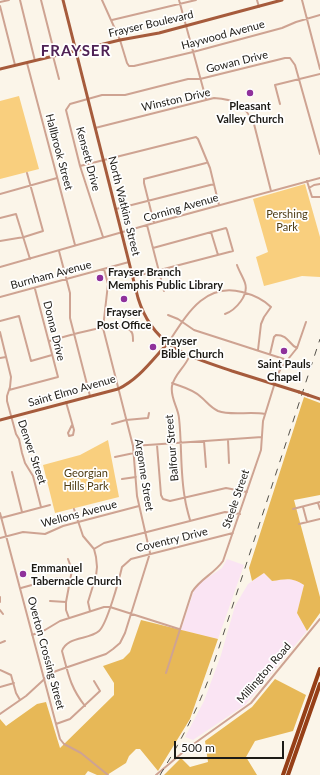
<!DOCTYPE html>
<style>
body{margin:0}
#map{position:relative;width:320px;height:775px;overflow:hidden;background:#fbf5e9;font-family:Lato,sans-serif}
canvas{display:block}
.scale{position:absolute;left:174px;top:741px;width:110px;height:18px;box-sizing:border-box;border:2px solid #1d1b16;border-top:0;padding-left:5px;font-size:12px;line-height:14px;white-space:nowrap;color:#1d1b16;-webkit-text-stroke:3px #fff;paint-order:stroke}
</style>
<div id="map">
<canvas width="320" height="775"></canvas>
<div class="scale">500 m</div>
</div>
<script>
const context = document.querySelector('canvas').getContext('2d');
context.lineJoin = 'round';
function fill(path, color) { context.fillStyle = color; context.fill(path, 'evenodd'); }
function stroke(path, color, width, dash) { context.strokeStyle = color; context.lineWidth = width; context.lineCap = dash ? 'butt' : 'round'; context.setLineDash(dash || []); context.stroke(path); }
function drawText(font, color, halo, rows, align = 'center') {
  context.font = font + ' Lato,sans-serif'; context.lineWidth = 3.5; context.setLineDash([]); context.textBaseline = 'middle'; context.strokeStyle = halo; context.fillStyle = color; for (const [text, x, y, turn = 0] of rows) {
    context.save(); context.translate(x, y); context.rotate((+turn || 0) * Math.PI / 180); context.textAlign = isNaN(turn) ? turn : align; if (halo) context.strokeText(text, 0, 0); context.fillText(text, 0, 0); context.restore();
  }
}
const industrial = new Path2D(`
 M227,559L244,565L218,639L181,630L194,590L200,583L222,568Z
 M264,573L272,581L285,579L296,580L304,585L297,613L307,631L245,705L193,740L185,737L204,701L221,655L235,606L248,584Z`);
const green = new Path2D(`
 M19,96L39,169L0,179V101Z
 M305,184L320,237V277L302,276L264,286L256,257L268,252L253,199Z
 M108,440L119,497L55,513L43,465L80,455Z`);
const forest = new Path2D(`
 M304,397L320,403V495L294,500L320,597V613L307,631L297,613L304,585C292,577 286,579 272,581L264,573L252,581L249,568Z
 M141,620L218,639L190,719L158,771L140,749H136L129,756L126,763L107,775H97L88,771L85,775H0V719L6,726L37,704L46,702L60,748L114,695V683L103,666L123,659L130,652Z
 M275,679L306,695L293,731L255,741L246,757L257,775H164L181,758L190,767L208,762L205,741L252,707Z`);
const minor = new Path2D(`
 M20,0L35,61
 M41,0L55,55
 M102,0L120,40L127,63L129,66H134L193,52L282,28L296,22L320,15
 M179,0L206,99
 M257,0L259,7
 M302,0L320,69
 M0,2L9,0
 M0,6L15,65
 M112,20L196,0
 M53,56L59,79
 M27,63L75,245
 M280,104L275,85L320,74
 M95,128L214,98C235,99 245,105 254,124L271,191
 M80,166L196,137L198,139L210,168L219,205
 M307,181L312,197H320
 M309,188L314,185L320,184
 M0,194L57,178
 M116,209L214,184
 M0,218L16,214L30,259
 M154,223L144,183V179L206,163
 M147,225L164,291
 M211,232L218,255
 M103,237L80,166L66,110L70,104L102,95H125L188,79H200L285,58H290L295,65L320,154
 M0,241L24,237L43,231L27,173
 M59,251L70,293V318L90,396
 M0,267L154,223L320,178
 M133,277L233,251L227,230L226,228L153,248
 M0,297L129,262
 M225,314C236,310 249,295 245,283C243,277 239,271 237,265
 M168,315L178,319L194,330L287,360
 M0,321L19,316L31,361L52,355
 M0,332L11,377L10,387L7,396V401L16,434L19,439L22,453L25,463L33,476L41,507
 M49,341C64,337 114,321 127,328C133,331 133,335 133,341
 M168,343C186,316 204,282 242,292C254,295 263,299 271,307L264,317L261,324L258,350
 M270,354L274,337L276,335C289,335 288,344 297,348
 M189,357C185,367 174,375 172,386C170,398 178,407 179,418C182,444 180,473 185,499C186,506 188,513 190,520
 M0,358L6,357
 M172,383C182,387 193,389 201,397C207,402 210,407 218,411C231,416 250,411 265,414
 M9,390L58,377L35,289
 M66,402L74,430L73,435L69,436L68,433L72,425
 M112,424L126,420L148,418L149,413
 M228,440L229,463
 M204,441L206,467
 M157,445L161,495L163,499L170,501L226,488L247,492
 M133,446L262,437
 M115,457L134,453
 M12,472L22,512
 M122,479L136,477
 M318,503L320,509
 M303,507L307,522
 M74,509L83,536L94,549L96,557L97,567L96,576L88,602L90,611
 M293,509L320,502
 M0,513L60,739L64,744L81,753L108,775
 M1,518L50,505
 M299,524L320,519
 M0,538L23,532L45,534L63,526L139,506
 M94,549L104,543L225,512L240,514
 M68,559L72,570L66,602V610L69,618
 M21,588L57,578L70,580
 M0,597V602
 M50,601L66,602
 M0,610L3,614
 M32,635L45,630L60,621L104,607H110L179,629
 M0,643L5,641
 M0,670L11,675L16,693L20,700
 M166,673L192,592C201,578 214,574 223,561L261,450L263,421L277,376L281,368L297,348L306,322
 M0,687L14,683
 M85,706C70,687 68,673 62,651C67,636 89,640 99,631C107,624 119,580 122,567L131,559L233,533
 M0,714L26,696L51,673L59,670L106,654L113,649L120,643L125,633L150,553L137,496L133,446L103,328L108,284L104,269
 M56,724L70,719L100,691L94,681
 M156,775L188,748L251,703L320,619`);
const major = new Path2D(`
 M63,0L138,298C153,347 188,356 232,371C254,378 276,385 299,392
 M0,69L120,40L159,33L282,0
 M308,395L320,399
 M0,420L118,389C139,379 152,360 168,343`);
const highway = new Path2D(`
 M283,775L320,669
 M288,775L320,684`);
const rail = new Path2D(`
 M160,775C179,744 196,713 209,678L320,339`);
const majorBridge = new Path2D(`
 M299,392L308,395`);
const markers = [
 [250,93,4,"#8f319b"],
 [100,278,4,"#8f319b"],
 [124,299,4,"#8f319b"],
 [153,347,4,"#8f319b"],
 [284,351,4,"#8f319b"],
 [23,574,4,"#8f319b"]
];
const streetNames = [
 ["Frayser Boulevard",151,24,-13],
 ["Haywood Avenue",223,35,-15],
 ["Gowan Drive",237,62,-14],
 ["Winston Drive",176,100,-13],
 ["Hallbrook Street",59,152,75],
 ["Kensett Drive",88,159,75],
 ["North Watkins Street",124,206,76],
 ["Corning Avenue",181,208,-16],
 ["Burnham Avenue",51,275,-15],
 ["Donna Drive",54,331,76],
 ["Saint Elmo Avenue",72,391,-16],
 ["Balfour Street",172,448,-95],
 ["Denver Street",32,452,71],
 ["Argonne Street",144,475,81],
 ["Steele Street",236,499,-71],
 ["Wellons Avenue",79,514,-15],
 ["Coventry Drive",172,540,-14],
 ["Overton Crossing Street",46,653,75],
 ["Millington Road",264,673,-49]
];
const poiNames = [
 ["Pleasant",250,106],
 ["Valley Church",250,119],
 ["Frayser Branch",108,272,"left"],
 ["Memphis Public Library",108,285,"left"],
 ["Frayser",124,312],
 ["Post Office",124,325],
 ["Frayser",161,341,"left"],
 ["Bible Church",161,354,"left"],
 ["Saint Pauls",284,364],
 ["Chapel",284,377],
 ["Emmanuel",31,568,"left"],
 ["Tabernacle Church",31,581,"left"]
];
const parkNames = [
 ["Pershing",287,214],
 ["Park",287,227],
 ["Georgian",86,473],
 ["Hills Park",86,486]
];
const districtNames = [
 ["FRAYSER",76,51]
];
fill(industrial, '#fae4f3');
fill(green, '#f9cf7e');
fill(forest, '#e7b857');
stroke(minor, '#cea392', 2);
stroke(major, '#a65b3c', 3);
stroke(highway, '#963f17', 4);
stroke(rail, '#55524b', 1, [7, 7]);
stroke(majorBridge, '#a65b3c', 3);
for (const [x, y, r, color] of markers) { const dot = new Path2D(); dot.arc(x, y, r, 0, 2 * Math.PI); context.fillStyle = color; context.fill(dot); stroke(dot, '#fff', 1.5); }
drawText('11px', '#1d1b16', '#fff', streetNames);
drawText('bold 11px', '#1d1b16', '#fff', poiNames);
drawText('11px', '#4f3c13', '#fff', parkNames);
context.letterSpacing = '1px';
drawText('bold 15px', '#4f2255', '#fff', districtNames);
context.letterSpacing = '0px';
</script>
